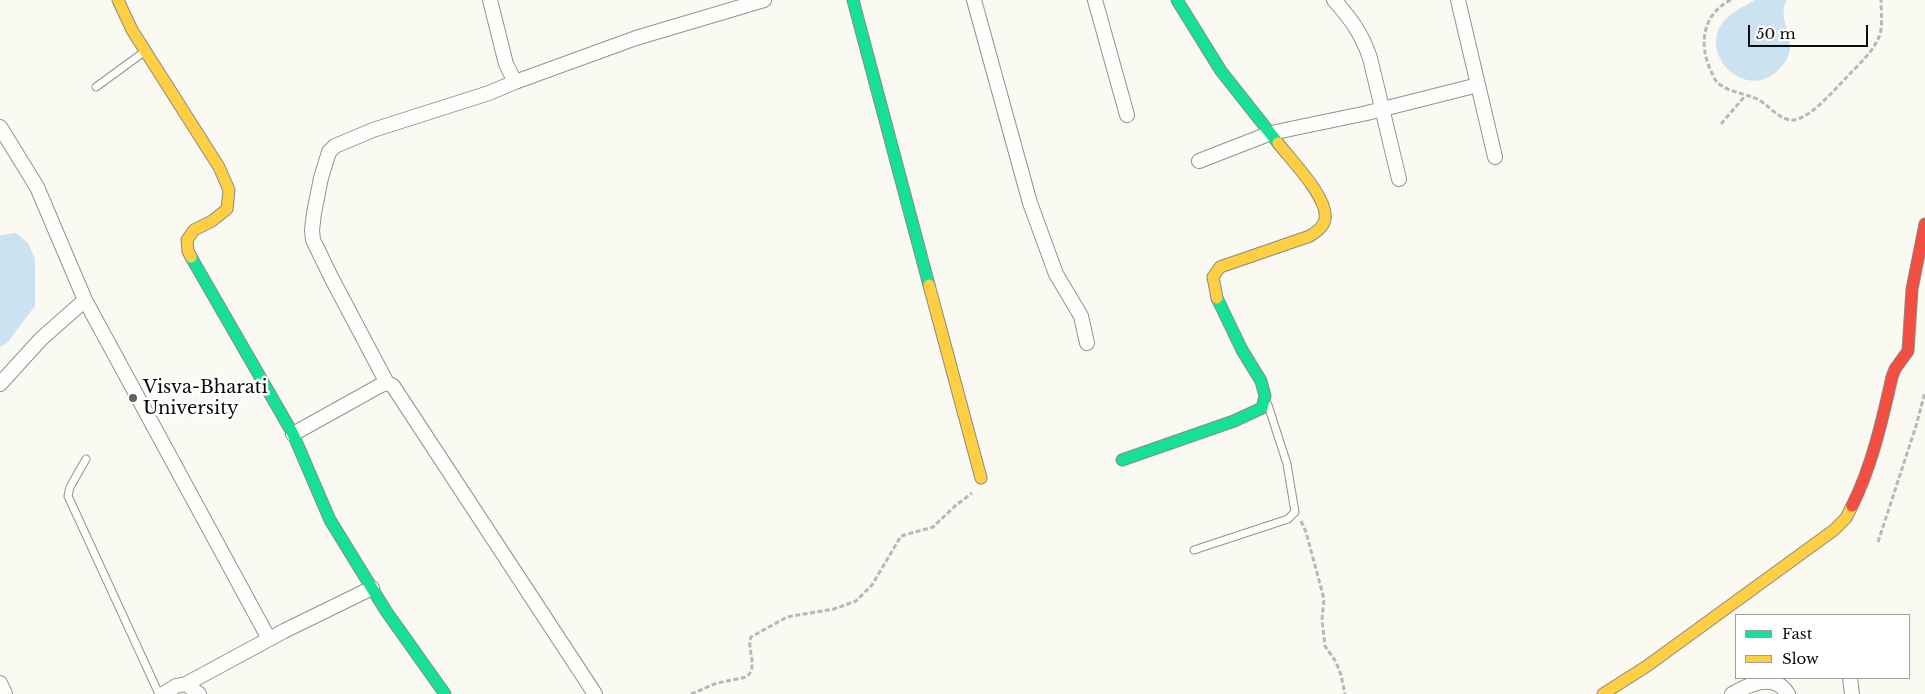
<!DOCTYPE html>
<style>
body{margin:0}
#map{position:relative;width:1925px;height:694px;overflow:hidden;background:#faf9f2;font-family:"Libre Baskerville",serif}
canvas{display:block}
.legend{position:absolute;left:1735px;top:614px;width:175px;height:65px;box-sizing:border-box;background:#fff;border:1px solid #9e9e9e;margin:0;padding:6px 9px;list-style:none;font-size:15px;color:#0d0d0d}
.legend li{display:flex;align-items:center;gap:10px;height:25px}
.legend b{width:25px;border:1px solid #9e9e9e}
.scale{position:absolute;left:1748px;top:25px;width:120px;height:22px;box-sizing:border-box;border:2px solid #0d0d0d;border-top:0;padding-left:6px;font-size:15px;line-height:18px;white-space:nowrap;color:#0d0d0d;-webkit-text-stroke:4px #fff;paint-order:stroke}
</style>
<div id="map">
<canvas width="1925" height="694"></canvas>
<ul class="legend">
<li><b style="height:6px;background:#16e098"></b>Fast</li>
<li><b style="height:6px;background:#ffcf43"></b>Slow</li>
</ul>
<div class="scale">50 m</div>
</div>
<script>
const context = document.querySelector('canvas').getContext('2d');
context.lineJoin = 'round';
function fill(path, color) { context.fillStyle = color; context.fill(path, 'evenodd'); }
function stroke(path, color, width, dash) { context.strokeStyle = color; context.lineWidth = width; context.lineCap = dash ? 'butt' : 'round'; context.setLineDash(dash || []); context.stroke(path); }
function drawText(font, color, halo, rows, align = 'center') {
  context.font = font + ' "Libre Baskerville",serif'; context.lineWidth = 5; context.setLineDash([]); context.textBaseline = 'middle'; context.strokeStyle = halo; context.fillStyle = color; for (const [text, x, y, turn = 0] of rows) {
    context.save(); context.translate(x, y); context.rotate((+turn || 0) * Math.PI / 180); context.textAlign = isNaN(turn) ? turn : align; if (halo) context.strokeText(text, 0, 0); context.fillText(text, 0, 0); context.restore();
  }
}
const water = new Path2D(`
 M1755,0H1787C1775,20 1800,40 1785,62C1754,108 1699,59 1721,25C1729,13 1743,7 1755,0Z
 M16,233L28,243L35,259V306L7,343L0,347V235Z`);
const path = new Path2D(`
 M1731,0C1703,13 1698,44 1711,71C1713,75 1715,81 1718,83C1730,93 1744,93 1757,99C1768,104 1779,120 1792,120C1809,120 1834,90 1845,79C1856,67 1870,55 1877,41C1884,30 1881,13 1881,0
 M1721,124L1745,96
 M1301,521L1306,532L1324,599L1322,620L1325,646L1336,662L1341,675L1345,694
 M1878,542L1916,426L1925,392
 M691,694L717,683L747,677C759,664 746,651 751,637L787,617L834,609L856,601L872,585L901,536L933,527L955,506L972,493`);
const lane = new Path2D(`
 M96,87L144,52
 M86,459L70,487L68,496L159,694
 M1194,550L1288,519L1295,512L1287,464L1268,405`);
const street = new Path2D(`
 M490,0L506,64L515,82L636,38L764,0
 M974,0L1030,203L1056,274L1081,316L1087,343
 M1095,0L1127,115
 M1334,0C1351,19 1362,34 1370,58L1399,179
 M1458,0L1495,157
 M0,127L37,187L85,300L269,639
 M1199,161L1271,133L1367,113L1478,85
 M387,383L332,279L313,240L312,230L314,213L321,178L329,152L335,146L373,130L489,93L515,82
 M0,384L41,339L85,300
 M293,434L381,385L387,383L393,386L595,694
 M1850,678L1852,694
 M0,683L5,694
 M186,684L284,631L372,588
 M163,694L176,686L186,684L199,694
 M1732,694C1750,684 1774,672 1788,694`);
const fast = new Path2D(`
 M853,0L929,285
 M1177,0L1221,71L1278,143
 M191,257L293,434L330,520L386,611L445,694
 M1122,460L1234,421L1262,408L1265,396L1261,381L1242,350L1217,298`);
const slow = new Path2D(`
 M118,0L132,30L219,167L229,190L227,209L212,221L194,230L187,240L188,251L191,257
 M929,285L981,478
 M1217,298L1213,277L1220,267L1310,236C1316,232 1324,227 1325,219C1329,198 1290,159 1278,143
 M1603,694L1647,666L1834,530L1846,518L1852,506`);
const jam = new Path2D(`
 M1852,506C1872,466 1882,421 1892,377L1895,369L1908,351L1912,289L1925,224`);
const markers = [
 [133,398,5,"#60605d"]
];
const poiNames = [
 ["Visva-Bharati",143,388],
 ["University",143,409]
];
fill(water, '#cbe2f1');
stroke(lane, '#949390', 9);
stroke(street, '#949390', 16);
stroke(fast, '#8a8a87', 13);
stroke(slow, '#8a8a87', 13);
stroke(jam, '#8a8a87', 13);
stroke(path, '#b8b8b6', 3, [5, 2.5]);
stroke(lane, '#fefefd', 7);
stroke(street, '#fefefd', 14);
stroke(fast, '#16e098', 11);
stroke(slow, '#ffcf43', 11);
stroke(jam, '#f24e42', 11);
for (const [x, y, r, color] of markers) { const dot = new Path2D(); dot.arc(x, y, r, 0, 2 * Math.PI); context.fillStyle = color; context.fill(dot); stroke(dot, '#fff', 2); }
drawText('18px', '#0d0d0d', '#fff', poiNames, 'left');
</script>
